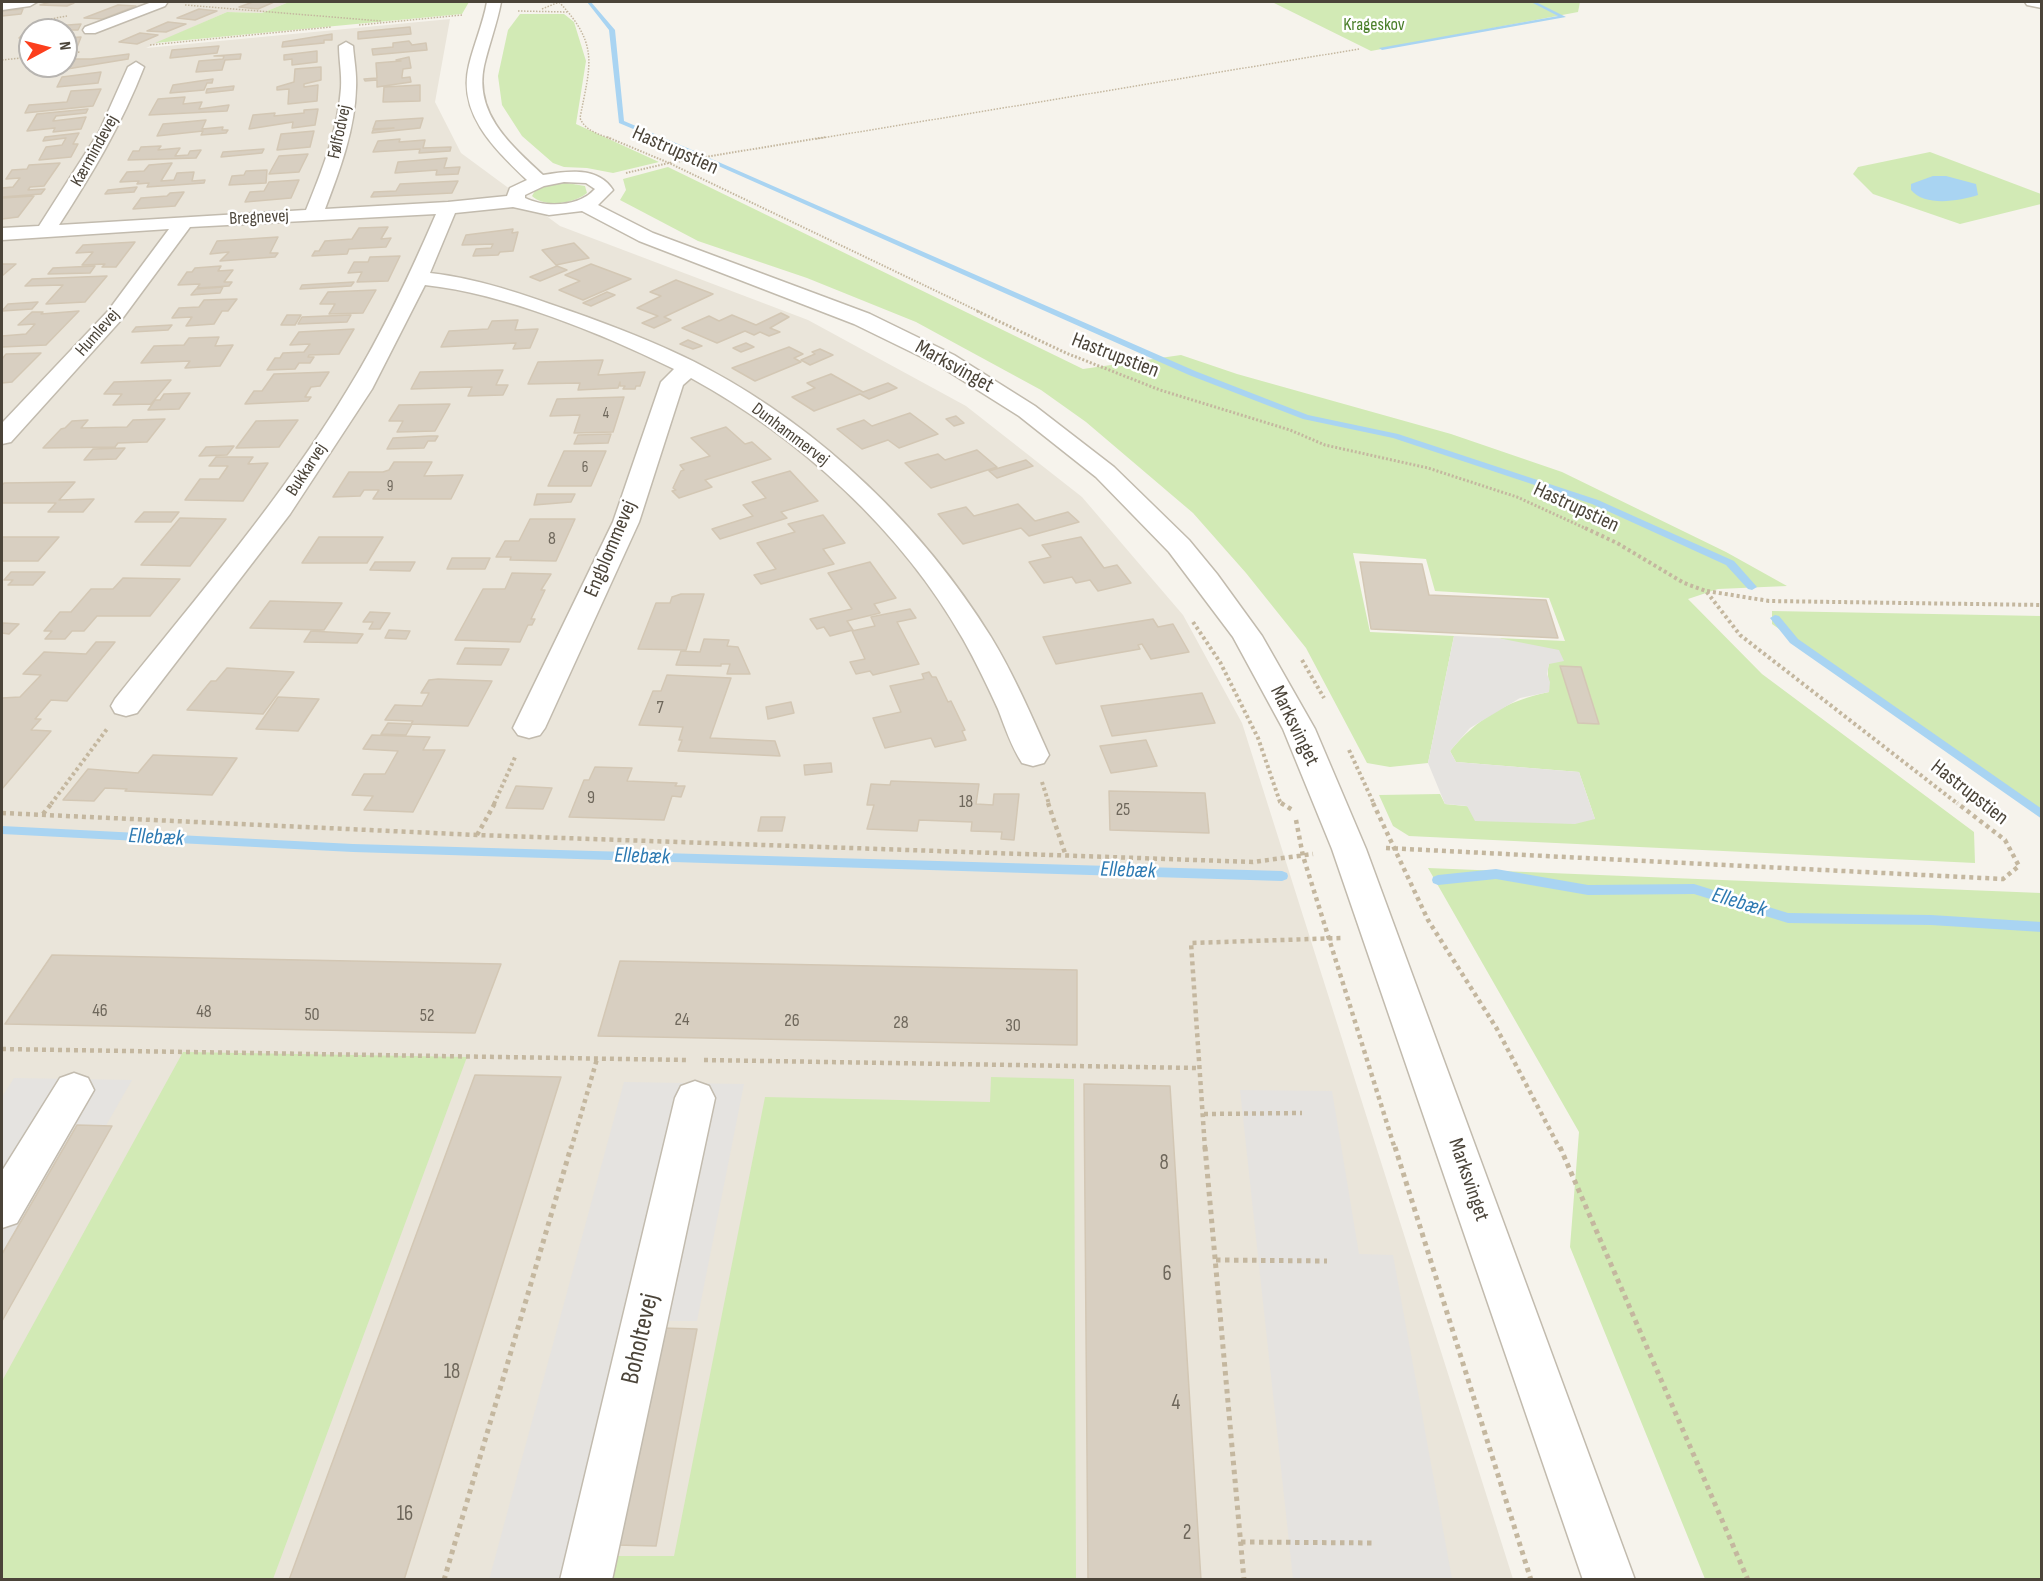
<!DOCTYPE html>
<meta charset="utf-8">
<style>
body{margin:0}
#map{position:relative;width:2043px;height:1581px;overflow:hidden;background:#f6f3ec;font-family:"Sofia Sans Condensed",sans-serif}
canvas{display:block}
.frame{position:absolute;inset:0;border:3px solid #4b4439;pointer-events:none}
.north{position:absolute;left:18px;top:18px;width:60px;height:60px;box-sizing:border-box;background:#fff;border:2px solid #b7b4b0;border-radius:50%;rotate:83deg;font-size:16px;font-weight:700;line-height:24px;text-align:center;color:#4b4439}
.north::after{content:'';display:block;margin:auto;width:21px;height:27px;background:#fc3f1d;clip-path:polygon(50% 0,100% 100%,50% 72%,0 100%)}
</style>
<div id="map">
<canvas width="2043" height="1581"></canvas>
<div class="frame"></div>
<div class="north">N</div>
</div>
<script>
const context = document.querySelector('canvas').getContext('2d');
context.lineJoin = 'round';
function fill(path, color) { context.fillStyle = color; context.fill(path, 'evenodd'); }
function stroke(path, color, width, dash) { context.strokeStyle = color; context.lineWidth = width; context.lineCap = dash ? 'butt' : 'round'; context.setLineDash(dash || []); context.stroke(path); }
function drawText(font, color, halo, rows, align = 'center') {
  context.font = font + ' "Sofia Sans Condensed",sans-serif'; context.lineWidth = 5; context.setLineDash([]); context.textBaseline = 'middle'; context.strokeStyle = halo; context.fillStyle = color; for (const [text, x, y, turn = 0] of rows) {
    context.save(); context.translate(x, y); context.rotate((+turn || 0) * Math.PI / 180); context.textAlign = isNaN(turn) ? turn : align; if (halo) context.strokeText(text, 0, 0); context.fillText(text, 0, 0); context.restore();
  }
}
const residential = new Path2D(`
 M2,2H289L262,13L227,12L146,48L450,19L435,102L461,153L560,226L808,320L966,406L1082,497L1183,615L1242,723L1513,1579L2,1580ZM30,30H66V66H30Z`);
const green = new Path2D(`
 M289,2H469L462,14L155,43L227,12L262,13Z
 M1272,2H1580L1578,12L1371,51Z
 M520,14H564L574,22L586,61L576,124L659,162L613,173L587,168L564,167L553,163L522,136L502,105L498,76L508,30Z
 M1930,152L2041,194V204L1960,224L1873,194L1853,174L1858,167Z
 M668,167L1083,369L1181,355L1237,374L1451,434L1562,472L1726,552L1787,586L1718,589L1688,599L1762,674L1974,832L1975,863L1409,836L1393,826L1379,795L1440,794L1445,804L1595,819L1579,772L1456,762L1450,751C1478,718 1506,701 1549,692C1550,681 1546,674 1549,664L1515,643L1498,638L1565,641L1549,598L1435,591L1426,559L1353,553L1370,632L1454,636L1428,763L1390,767L1367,763L1306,648L1246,573L1193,513L1086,422L1041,390L916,322L807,278L698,241L620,200L626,190L623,179Z
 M561,182L585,186L587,193C574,204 544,208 532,196L536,189Z
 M1772,611L2041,616V811L1772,624Z
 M1428,868L2041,893V1579H1705L1570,1247L1579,1132Z
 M183,1052L467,1057L273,1579H2V1381Z
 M991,1077L1074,1079L1076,1579H613L618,1556H674L765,1097L990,1102Z`);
const parking = new Path2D(`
 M1454,636L1498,638L1559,650L1564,661L1549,664L1547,674L1550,682L1549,692L1520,698L1470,728L1450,751L1456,762L1579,772L1595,819L1575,824L1475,821L1467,806L1445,804L1428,763Z
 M14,1078L132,1080L2,1307V1097Z
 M624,1082L744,1084L697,1321H656L602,1579L489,1580Z
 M1240,1090L1332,1091L1359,1254L1393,1255L1452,1579H1293Z`);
const water = new Path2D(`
 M1933,176H1946L1976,184L1978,195C1959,201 1925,207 1911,190V184Z`);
const stream = new Path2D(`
 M587,2H591L615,30L624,121L699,153V155H695L619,123L609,30Z
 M1531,2H1536L1566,17L1382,50L1379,48L1558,16Z
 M707,157L1195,371L1308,415L1398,434L1598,500L1734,561L1757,587L1752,590L1748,589L1726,565L1592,504L1393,438L1303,419L1189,375L705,160V158Z
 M1775,615L1779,616L1798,639L2042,809V819L1790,643L1770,618Z
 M2,826L353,844L1282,871L1287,873L1288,876L1287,879L1282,881L353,852L2,834Z
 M1496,869L1588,885L1694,884L1788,913L1931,915L2042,922V932L1931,925L1788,923L1694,894L1588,895L1496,879L1438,885L1433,883L1432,880L1433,877L1438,875Z`);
const building = new Path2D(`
 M50,2H69H67L74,3L67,6L40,5Z
 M253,2H274L258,9L239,7Z
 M118,5L136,6L103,19L84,18Z
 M23,9L21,14L2,16V11Z
 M199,9L217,11L195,20L177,18Z
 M168,22L186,24L166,32L147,31Z
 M81,24L78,30H30V37L19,38L21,36L26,35L29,28Z
 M410,27L411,34L358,39V32Z
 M140,33L158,35L137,44L119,42Z
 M332,34V40H324V43L282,47L283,42Z
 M81,37L76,50L66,51V38Z
 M409,41L412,45L426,43L427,50L373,55L372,49L393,47V43Z
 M219,46L217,53L170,58L172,50Z
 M317,51V62L292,65V59L284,60V55Z
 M129,54L128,59L55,71L57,66H66V59H91Z
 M241,54L240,59L225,60L222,70L196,72L199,61L223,59L224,56H214Z
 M409,57L411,68L403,69L402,76V78L410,77L411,82L377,87V80L365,81L364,79L377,78L376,63L401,61L396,60Z
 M321,67V80L304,84V87L318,85L317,101L288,104L289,89L277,90V87L294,82L295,69Z
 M101,72L98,83L57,87L62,77Z
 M213,79L212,83H207L204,90L170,93L173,85Z
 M420,85V101L383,102L384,87Z
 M234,86L233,90L206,93L207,89Z
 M101,89L93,106L25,113L29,105L67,102L71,91Z
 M185,97L183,104L202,102L199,109L229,105L227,111L149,115L158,99Z
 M88,109L86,113L56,116L53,121L86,117L81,129L53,132L55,128L27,131L37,114Z
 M318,109L315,125L292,128L293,122L249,129L253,115L275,113L274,116L304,113V110Z
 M423,118L420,128L372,133L373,130L394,128L373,129L376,121Z
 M206,120L202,129L223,127L222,130H228L226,133L201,135L203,131L157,136L163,124Z
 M314,131L310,147L277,150L281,134Z
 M79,133L73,144H78L71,157L39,160L46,147L62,145L66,138L43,141L45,137Z
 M400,139L399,142L425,140L423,148L451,147L450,151L419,153L420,149L373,152L378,141Z
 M161,146L158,150L180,148L175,156L188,155L190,151L201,150L196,158L128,160L133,151H139L141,147Z
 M264,149L262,153L221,157L223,152Z
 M308,154L299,172L269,174L279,156Z
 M447,158L444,168L460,167L458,174L436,175L437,170L395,173L398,162Z
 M60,163L44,186L30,187L28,190L45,189L41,194L2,197V188L13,187L20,178L6,179L12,170L27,169L29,165Z
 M172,163L161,181L174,180L177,173L194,172L192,181L205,180L204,183L147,187L149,183L137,184L139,181L120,182L127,172L144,171L149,165Z
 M267,170L266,183L229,185L232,176L244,175L246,171Z
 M299,180L291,198L245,202L250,192L264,191L269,182Z
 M458,181L452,193L371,197L374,192L396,191L400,184Z
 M137,187L134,192L105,194L108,190Z
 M184,192L175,206L133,209L141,198L167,196L170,193Z
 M34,196L18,217L2,219V198Z
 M388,227L381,239L391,238L386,247L349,249L347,254L312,256L315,251H319L325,241L352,239L359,228Z
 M513,229L512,233L518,232L513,251L500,252L498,255L473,256L476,249L491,248L493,244L462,245L466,235Z
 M278,237L270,253H278L275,257L220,261L229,252L210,254L217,241Z
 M135,242L116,267H102L105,264L82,265L93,252L76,253L83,245Z
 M574,243L589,258L556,265L542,250Z
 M400,256L388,281L357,282L362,272L348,273L354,262H368L370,257Z
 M2,264H16L2,276Z
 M591,264L631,279L583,300L559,290L580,281L565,275Z
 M95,266L90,273L48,274L53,268Z
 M221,266L218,271L233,270L224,282H232L229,286L197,288L200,284L178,285L187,272H192L195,268Z
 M557,266L567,270L540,281L530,277Z
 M107,276L85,302L46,304L63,285L25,286L32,279Z
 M676,280L713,294L664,317L671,320L654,328L642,323L658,316L637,308L661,296L650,292Z
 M354,282L351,286L300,289L302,285Z
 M223,287L220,293L191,295L196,289Z
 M376,290L363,313L329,314L335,304H320L328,292Z
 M607,292L615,295L591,306L583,303Z
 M237,299L228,311H222L214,324L186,326L192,317L172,318L179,308L199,307L204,300Z
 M38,302L32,309L2,311L8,304Z
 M79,311L46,345L2,347V336L26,334L35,324L18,325L32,312H43L41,314Z
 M781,313L789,317L770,328L780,332L769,336L760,332L754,335L745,331L717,343L682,328L709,316L719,321L732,315L756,325Z
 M287,315H301L295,325H281Z
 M351,315L347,322L298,324L302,317Z
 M518,320L515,330L538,329L530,348L513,349L516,343L441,347L449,331L488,329L492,321Z
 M172,325L168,330L132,332L136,327Z
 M354,329L339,354L309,355L308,357H314L310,363H299L295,369L267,370L275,358H280L283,353L304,352L310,344L290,345L299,332Z
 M219,337L215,346L233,345L220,366L185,368L190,361L141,363L154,346L184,345L189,338Z
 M688,340L702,346L693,349L680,344Z
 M746,343L754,347L741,352L733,348Z
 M789,347L803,354L794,358L801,362L755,381L732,368Z
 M820,349L833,355L810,365L801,360L815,354L812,352Z
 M41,353L12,382L2,383V359L6,354Z
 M603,360L598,375L645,372L640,386H636L635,389H623L625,386H620V382L618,388L578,390L580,383L528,384L538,362Z
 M503,370L496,385H508L503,395L468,396L472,387L411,389L420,372Z
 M329,372L320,386L311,387L305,397H311L308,401L245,404L254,391H262L274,374Z
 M831,374L863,392L888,383L897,388L869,399L860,394L814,411L792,397L815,388L807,383Z
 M171,380L151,404L113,405L122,394H104L114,382Z
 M190,393L179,409L148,410L155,400H160L164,394Z
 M624,397L613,432L574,433L580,415L550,416L557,399Z
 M450,404L435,431L397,432L403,421H389L399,405Z
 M910,413L938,434L899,448L888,440L862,449L837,429L864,420L872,426Z
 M956,416L964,423L954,426L946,419Z
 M165,419L147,442L118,443L115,447L43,448L61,429L65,428L72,421L88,420L81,428L127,427L133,420Z
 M298,420L279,447L236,448L256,421Z
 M726,427L745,444L752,442L771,459L705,480L712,487L679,498L672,491L676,490L673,488L681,471L684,470L680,465L710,456L691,438Z
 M611,434L608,443L574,444L578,435Z
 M430,436H438L435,441H428L424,448L387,449L393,438Z
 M234,446L227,455L199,456L206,447Z
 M125,448L116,459L84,460L93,449Z
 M977,450L997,467L931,488L905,463L938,454L945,460Z
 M564,451H606L591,486H548Z
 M216,457H253L248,464L268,463L243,501L185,500L200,479H219L228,466H209Z
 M1026,460L1033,466L997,478L989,471Z
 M394,462H432L424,476L463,475L451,499H373L379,490H364L360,496L333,497L349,472H383L389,470Z
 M790,471L818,501L781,512L787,518L720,539L712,529L753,516L743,505L766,498L752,482Z
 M75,482L59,500L94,499L83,512H48L56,503H2V485L4,483Z
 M537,494H575L571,502L534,505Z
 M1018,504L1035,521L1068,512L1079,522L1029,536L1021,528L963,544L938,514L966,507L974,516Z
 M144,512H179L171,522H135Z
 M823,515L845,543L823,549L834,564L761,584L754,575L776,569L757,543L795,532L788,524Z
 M180,518L226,519L190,566L141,565Z
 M530,519H575L556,561L510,560L511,557H496L505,541H519Z
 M2,537H59L38,561H2Z
 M319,537H383L367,563H302Z
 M1081,537L1104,568L1117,565L1131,583L1098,591L1090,580L1076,583L1072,577L1044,583L1029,562L1051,557L1042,545Z
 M452,558H490L485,569H447Z
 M375,562H415L410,571L370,570Z
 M870,562L896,598L874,604L880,613L847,621L853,630L830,636L824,627L817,629L810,619L852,609L828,573Z
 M1360,562L1422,564L1429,595L1546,600L1558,638L1371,629Z
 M11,572H45L33,585H8L13,580H4Z
 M512,573L551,574L541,590H545L531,619H535L532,625H528L520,642L455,640L483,589H505Z
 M123,578L180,579L150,616H97L84,631H72L65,639H45L52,631H44L60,612H71L91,589H113Z
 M681,594H704L686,650L638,649L656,603H670L672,597Z
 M270,601L342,603L324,630L250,628Z
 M910,609L916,618L897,622L919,664L873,675L870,671L856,674L850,662L865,659L852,631L875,626L871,617Z
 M370,612L390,613L380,629H369L373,622H363Z
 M1153,619L1158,627L1173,624L1189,652L1151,659L1142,644L1138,645L1140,649L1056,664L1043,637Z
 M3,623L19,624L9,634L2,633Z
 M389,630L410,631L406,639L385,638Z
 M311,631L363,634L357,643L304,642Z
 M704,639L729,640L727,646L738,647L750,674H727L730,664H721V666L676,665L681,651L700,652Z
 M96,642H115L67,701L51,700L35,719H41L31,730L51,731L2,789V698L20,697L41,675L23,674L44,652L86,654Z
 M465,648L509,649L501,665L457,664Z
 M1560,666L1581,667L1599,724L1578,723Z
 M227,668L294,672L263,714L187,710L211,681H216Z
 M929,672L932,677H936L948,702L951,701L965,730L962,731L966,740L935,747L931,738L885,748L873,718L901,712L890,686L924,679L922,674Z
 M667,675L731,678L710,738L775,741L780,756L678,751L682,740H679L683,727L639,725L653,691H661Z
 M438,679L492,681L468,726L412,724L406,735L381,734L388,723L411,724L413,721L385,720L395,705L422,706L429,693H421L429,680Z
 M1202,693L1215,723L1112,736L1101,706Z
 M278,697L319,699L298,731L256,729Z
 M791,702L794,713L768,719L766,707Z
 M372,735L430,737L423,750H445L413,812L364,810L373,796L352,795L364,774H385L398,751L363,749Z
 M1146,740L1157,766L1111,773L1100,746Z
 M153,755L237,758L212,795L125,791L127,789L105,788L94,801L63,800L88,769L138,773Z
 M831,763L832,772L805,775L804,765Z
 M595,767L632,768L627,781L677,783L675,786H685L681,797L672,796L664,820L569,817L584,780H589Z
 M891,781L979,784L976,804L993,805L994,794H1019L1014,840L1001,839L1002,832L971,831L972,822L919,820L917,831L867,829L874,805H867L871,784L890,785Z
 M516,786L552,788L543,809L506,808Z
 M1109,791L1205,793L1209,833L1110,830Z
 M761,817H785L782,831H758Z
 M52,955L501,964L475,1033L5,1024Z
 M620,961L1077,970V1045L598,1036Z
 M475,1075L561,1077L404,1580H289Z
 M1084,1084L1170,1086L1201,1580H1088Z
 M77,1125L112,1126L2,1321V1254Z
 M661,1328L697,1329L656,1546L616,1545Z`);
const pathFar5 = new Path2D(`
 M559,2C600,45 590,65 580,118C585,131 599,134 611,139
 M185,5L381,21
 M542,9L559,2
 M518,11L567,12
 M45,20L67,16
 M359,25L462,15
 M150,45L331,27
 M66,53L80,52
 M2,60L30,57
 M816,139L1359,49`);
const pathFar4 = new Path2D(`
 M607,137L669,163L980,312
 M626,173L669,163L826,137`);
const pathFar3 = new Path2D(`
 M977,311L1066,353L1160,390L1290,430L1325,445L1428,468L1517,497L1589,530`);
const pathFar2 = new Path2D(`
 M1585,528L1617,543L1684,583L1706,591L1740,635L1958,804
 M1707,591L1769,601L2042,605
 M1193,622L1220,662L1258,738L1280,802L1283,804
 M1302,660L1324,698
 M1349,750L1374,804
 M1042,782L1049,804
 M51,804L107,729
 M494,804L516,755`);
const pathFar1 = new Path2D(`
 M1048,803L1066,856
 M1281,803L1294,811
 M1373,803L1428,920L1497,1029L1560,1149
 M2,813L477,835L1253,862L1313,854
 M43,814L52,803
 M1296,820L1303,856L1395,1149
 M477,835L495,803
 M1386,848L2003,879L2019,866L2005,840L1957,803
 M2,1049L687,1060
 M704,1060L1198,1068
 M1204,1114L1302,1113
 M571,1149L597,1059
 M1205,1149L1191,943L1342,938`);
const path = new Path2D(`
 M1205,1147L1244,1580
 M1395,1147L1531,1580
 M1560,1147L1748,1580
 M1216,1260L1327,1261
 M1241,1542L1375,1543
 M444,1580L571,1147`);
const minor = new Path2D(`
 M2,2H37L30,6L2,10Z
 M152,2L167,3L165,6L95,33H85L83,30L85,27Z
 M487,2H501C497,24 489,44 484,66C474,114 511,145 543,175C567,171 598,166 613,190L598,205L653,233L870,314L954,355L1035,406L1114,467L1189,540L1217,574L1262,636L1315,729L1366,849L1635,1580H1583L1332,849L1283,729L1233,637L1169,552L1096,477L1019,416L938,365L854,324L639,241L582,211L549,215L513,207L455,213L430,273C484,279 536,299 587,317C628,332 669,348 708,369C822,430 923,527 991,637C1014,675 1031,715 1049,755L1044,763L1033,766L1022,763C1011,746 1005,727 998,709C987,685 976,662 963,639C902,531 799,437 691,378L683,385L639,522L545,728L540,735L529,738L518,735L513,728L613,522L661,382L674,369C603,334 503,293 425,285L372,389L290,514L137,713L126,716L115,713L111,706L115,699C196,598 281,500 348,389C382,334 410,274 436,214L190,227L122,319L11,442L2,444V423L108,311L169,229L2,240V228L39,226L99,132L128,67L136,62L144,67C122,124 92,174 59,225L306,210C322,171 338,130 341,88C342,74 339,60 339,46L346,42L353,46C354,60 357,74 356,88C355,129 340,170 325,209L448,202L507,196L510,188L527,180C495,149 457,114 469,65C474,44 483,24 487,2ZM564,182L586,183L595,189C579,207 546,208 525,198V195L544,186Z
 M2025,2H2042V8L2027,5Z
 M74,1073L88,1078L94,1090L17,1223L2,1228V1171L60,1078Z
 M695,1081L709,1086L715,1098L612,1580H560L675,1098L681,1086Z`);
const farNumbernames = [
 ["4",606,414],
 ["6",585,468],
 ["9",390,487]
];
const farParknames = [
 ["Krageskov",1374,25]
];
const farStreetnames = [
 ["Følfodvej",340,132,-78],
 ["Kærmindevej",95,151,-61],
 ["Bregnevej",259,218,-3],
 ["Humlevej",98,333,-49],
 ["Dunhammervej",790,435,37],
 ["Bukkarvej",307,470,-57]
];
const numberNames = [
 ["8",552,539],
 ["7",660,708],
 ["9",591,798],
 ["18",966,802],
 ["25",1123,810],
 ["46",100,1011],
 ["48",204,1012],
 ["50",312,1015],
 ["52",427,1016],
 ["24",682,1020],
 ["26",792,1021],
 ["28",901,1023],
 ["30",1013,1026]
];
const streetNames = [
 ["Hastrupstien",675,151,24],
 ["Hastrupstien",1115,356,21],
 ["Marksvinget",954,367,29],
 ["Hastrupstien",1576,508,25],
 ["Engblommevej",611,549,-67],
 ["Marksvinget",1294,726,64],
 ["Hastrupstien",1969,793,38],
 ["Marksvinget",1468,1180,71]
];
const nearNumbernames = [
 ["8",1164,1164],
 ["6",1167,1275],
 ["18",452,1373],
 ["4",1176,1404],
 ["16",405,1515],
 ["2",1187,1534]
];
const waterNames = [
 ["Ellebæk",156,838,3],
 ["Ellebæk",642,857,2],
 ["Ellebæk",1128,871,2],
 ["Ellebæk",1739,903,17]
];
const nearStreetnames = [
 ["Boholtevej",641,1339,-77]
];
fill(residential, '#eae5da');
fill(green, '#d2eab5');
fill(parking, '#e5e3e0');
fill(water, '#a9d4f2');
fill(stream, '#a9d4f2');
fill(building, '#d8cfc1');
stroke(building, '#d3c7b4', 1.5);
stroke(minor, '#c2bbae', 3);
stroke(pathFar5, '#c4b79f', 1.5, [1.5, 1.5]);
stroke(pathFar4, '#c4b79f', 2, [1.5, 1.5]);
stroke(pathFar3, '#c4b79f', 3, [2, 2]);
stroke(pathFar2, '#c4b79f', 4, [3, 3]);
stroke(pathFar1, '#c4b79f', 4.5, [4, 4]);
stroke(path, '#c4b79f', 5, [4.5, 4.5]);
fill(minor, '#fff');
drawText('15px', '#6e675b', null, farNumbernames);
drawText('18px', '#4a7f2a', '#fff', farParknames);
drawText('18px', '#4b4439', '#fff', farStreetnames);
drawText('18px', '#6e675b', null, numberNames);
drawText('21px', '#4b4439', '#fff', streetNames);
drawText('21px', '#6e675b', null, nearNumbernames);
drawText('italic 22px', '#2e7ab2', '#fff', waterNames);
drawText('26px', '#4b4439', '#fff', nearStreetnames);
</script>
